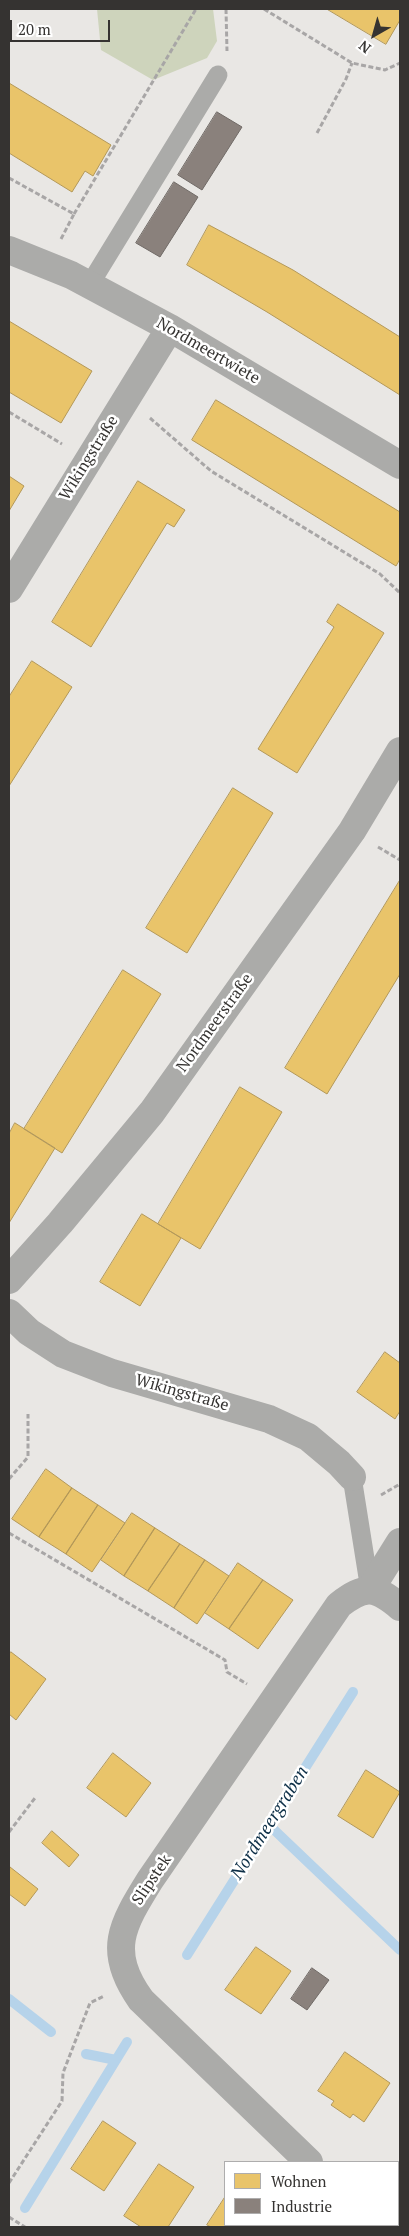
<!DOCTYPE html>
<meta charset="utf-8">
<style>
body{margin:0}
#map{position:relative;width:409px;height:2236px;overflow:hidden;background:#e9e7e4;font-family:"PT Serif",serif}
canvas{display:block}
.frame{position:absolute;inset:0;border:10px solid #353331;pointer-events:none}
.legend{position:absolute;left:224px;top:2161px;width:175px;height:65px;box-sizing:border-box;background:#fff;border:1px solid #aeadad;margin:0;padding:6px 9px;list-style:none;font-size:15px;color:#353331}
.legend li{display:flex;align-items:center;gap:10px;height:25px}
.legend b{width:25px;border:1px solid #aeadad}
.north{position:absolute;left:349px;top:10px;width:50px;height:50px;-webkit-text-stroke:4px #fff;paint-order:stroke;rotate:218deg;font-size:14px;font-weight:700;line-height:20px;text-align:center;color:#353331}
.north::after{content:'';display:block;margin:auto;width:18px;height:22px;background:#353331;clip-path:polygon(50% 0,100% 100%,50% 72%,0 100%)}
.scale{position:absolute;left:10px;top:20px;width:100px;height:22px;box-sizing:border-box;border:2px solid #353331;border-top:0;padding-left:6px;font-size:15px;line-height:18px;white-space:nowrap;color:#353331;-webkit-text-stroke:4px #fff;paint-order:stroke}
</style>
<div id="map">
<canvas width="409" height="2236"></canvas>
<div class="frame"></div>
<ul class="legend">
<li><b style="height:14px;background:#e9c46a"></b>Wohnen</li>
<li><b style="height:14px;background:#8a817c"></b>Industrie</li>
</ul>
<div class="north">N</div>
<div class="scale">20 m</div>
</div>
<script>
const context = document.querySelector('canvas').getContext('2d');
context.lineJoin = 'round';
function fill(path, color) { context.fillStyle = color; context.fill(path, 'evenodd'); }
function stroke(path, color, width, dash) { context.strokeStyle = color; context.lineWidth = width; context.lineCap = dash ? 'butt' : 'round'; context.setLineDash(dash || []); context.stroke(path); }
function drawText(font, color, halo, rows, align = 'center') {
  context.font = font + ' "PT Serif",serif'; context.lineWidth = 5; context.setLineDash([]); context.textBaseline = 'middle'; context.strokeStyle = halo; context.fillStyle = color; for (const [text, x, y, turn = 0] of rows) {
    context.save(); context.translate(x, y); context.rotate((+turn || 0) * Math.PI / 180); context.textAlign = isNaN(turn) ? turn : align; if (halo) context.strokeText(text, 0, 0); context.fillText(text, 0, 0); context.restore();
  }
}
const green = new Path2D(`
 M97,9H213L217,41L207,58L153,80L101,50Z`);
const homes = new Path2D(`
 M327,9H400V20L386,44Z
 M9,83L111,145L93,176L85,171L72,192L9,153Z
 M209,225L293,270L400,337V395L267,312L187,265Z
 M9,321L92,371L61,423L9,392Z
 M216,400L400,512V559L396,566L192,440Z
 M9,476L24,486L9,511Z
 M138,481L185,510L174,527L167,523L91,647L52,622Z
 M338,604L384,633L297,773L258,749L334,627L327,622Z
 M32,661L72,687L9,786V697Z
 M233,788L273,813L187,953L146,928Z
 M400,880V974L327,1094L285,1068Z
 M123,970L161,994L62,1153L24,1129Z
 M240,1087L282,1112L200,1249L158,1224Z
 M15,1123L55,1148L9,1223V1134Z
 M142,1214L181,1238L140,1306L100,1282Z
 M385,1352L400,1363V1411L395,1419L357,1392Z
 M46,1469L72,1488L39,1537L12,1519Z
 M72,1488L98,1505L66,1554L39,1537Z
 M98,1505L125,1523L92,1572L66,1554Z
 M132,1513L155,1528L124,1576L101,1560Z
 M155,1528L180,1544L148,1591L124,1576Z
 M180,1544L205,1560L174,1608L148,1591Z
 M205,1560L229,1576L197,1624L174,1608Z
 M238,1563L263,1580L229,1629L205,1613Z
 M263,1580L293,1600L258,1649L229,1629Z
 M11,1652L46,1679L16,1720L9,1714V1655Z
 M113,1753L151,1783L126,1817L87,1788Z
 M366,1770L400,1792L373,1838L338,1816Z
 M52,1831L79,1855L69,1867L42,1843Z
 M10,1867L38,1889L25,1906L9,1894Z
 M256,1947L291,1971L261,2014L225,1990Z
 M345,2052L390,2083L364,2122L353,2114L350,2118L331,2105L334,2101L318,2091Z
 M103,2121L136,2143L104,2191L71,2169Z
 M159,2164L194,2187L168,2227H141L124,2216Z
 M225,2197V2225H259L257,2227H211L207,2225Z`);
const industry = new Path2D(`
 M217,112L242,127L202,190L178,175Z
 M174,182L198,197L160,257L136,243Z
 M312,1968L329,1980L307,2010L291,1999Z`);
const stream = new Path2D(`
 M269,1825L400,1950
 M187,1955L353,1692
 M9,1999L51,2032
 M86,2054L116,2060
 M25,2208L127,2042`);
const path = new Path2D(`
 M226,9L227,51
 M264,9L352,63L385,70L400,63
 M317,133L346,79L352,63
 M9,178L74,214L61,239
 M74,214L196,9
 M9,412L62,444
 M150,418L211,471L380,574L400,593
 M378,847L400,860
 M9,1479L28,1457V1414
 M381,1495L400,1484
 M9,1533L225,1660L227,1672L247,1684
 M9,1832L35,1798
 M9,2183L62,2101L63,2073L90,2003L104,1996
 M9,2217L25,2227`);
const lane = new Path2D(`
 M90,284L218,75
 M352,1477L370,1590`);
const street = new Path2D(`
 M9,250L71,275L170,328L400,465
 M9,589L170,328
 M9,1280L60,1223L152,1112L352,831L400,751
 M9,1313L29,1332L63,1354L112,1373L269,1419L308,1437L339,1463L352,1477
 M370,1590L400,1542
 M309,2162L141,2000C106,1951 122,1925 150,1880L339,1605C365,1585 375,1586 400,1607
 M374,2225L376,2227`);
const streetNames = [
 ["Nordmeertwiete",208,351,30],
 ["Wikingstraße",89,458,-58],
 ["Nordmeerstraße",215,1023,-54],
 ["Wikingstraße",182,1393,16],
 ["Slipstek",152,1880,-56]
];
const waterNames = [
 ["Nordmeergraben",270,1823,-58]
];
fill(green, '#ced4bc');
fill(homes, '#e9c46a');
stroke(homes, '#b39859', 1);
fill(industry, '#8a817c');
stroke(industry, '#706a66', 1);
stroke(stream, '#b6d3ea', 10);
stroke(path, '#a8a6a6', 3, [5, 2.5]);
stroke(lane, '#ababa9', 19);
stroke(street, '#ababa9', 28);
drawText('16px', '#353331', '#fff', streetNames);
drawText('italic 18px', '#0c2e46', '#fff', waterNames);
</script>
